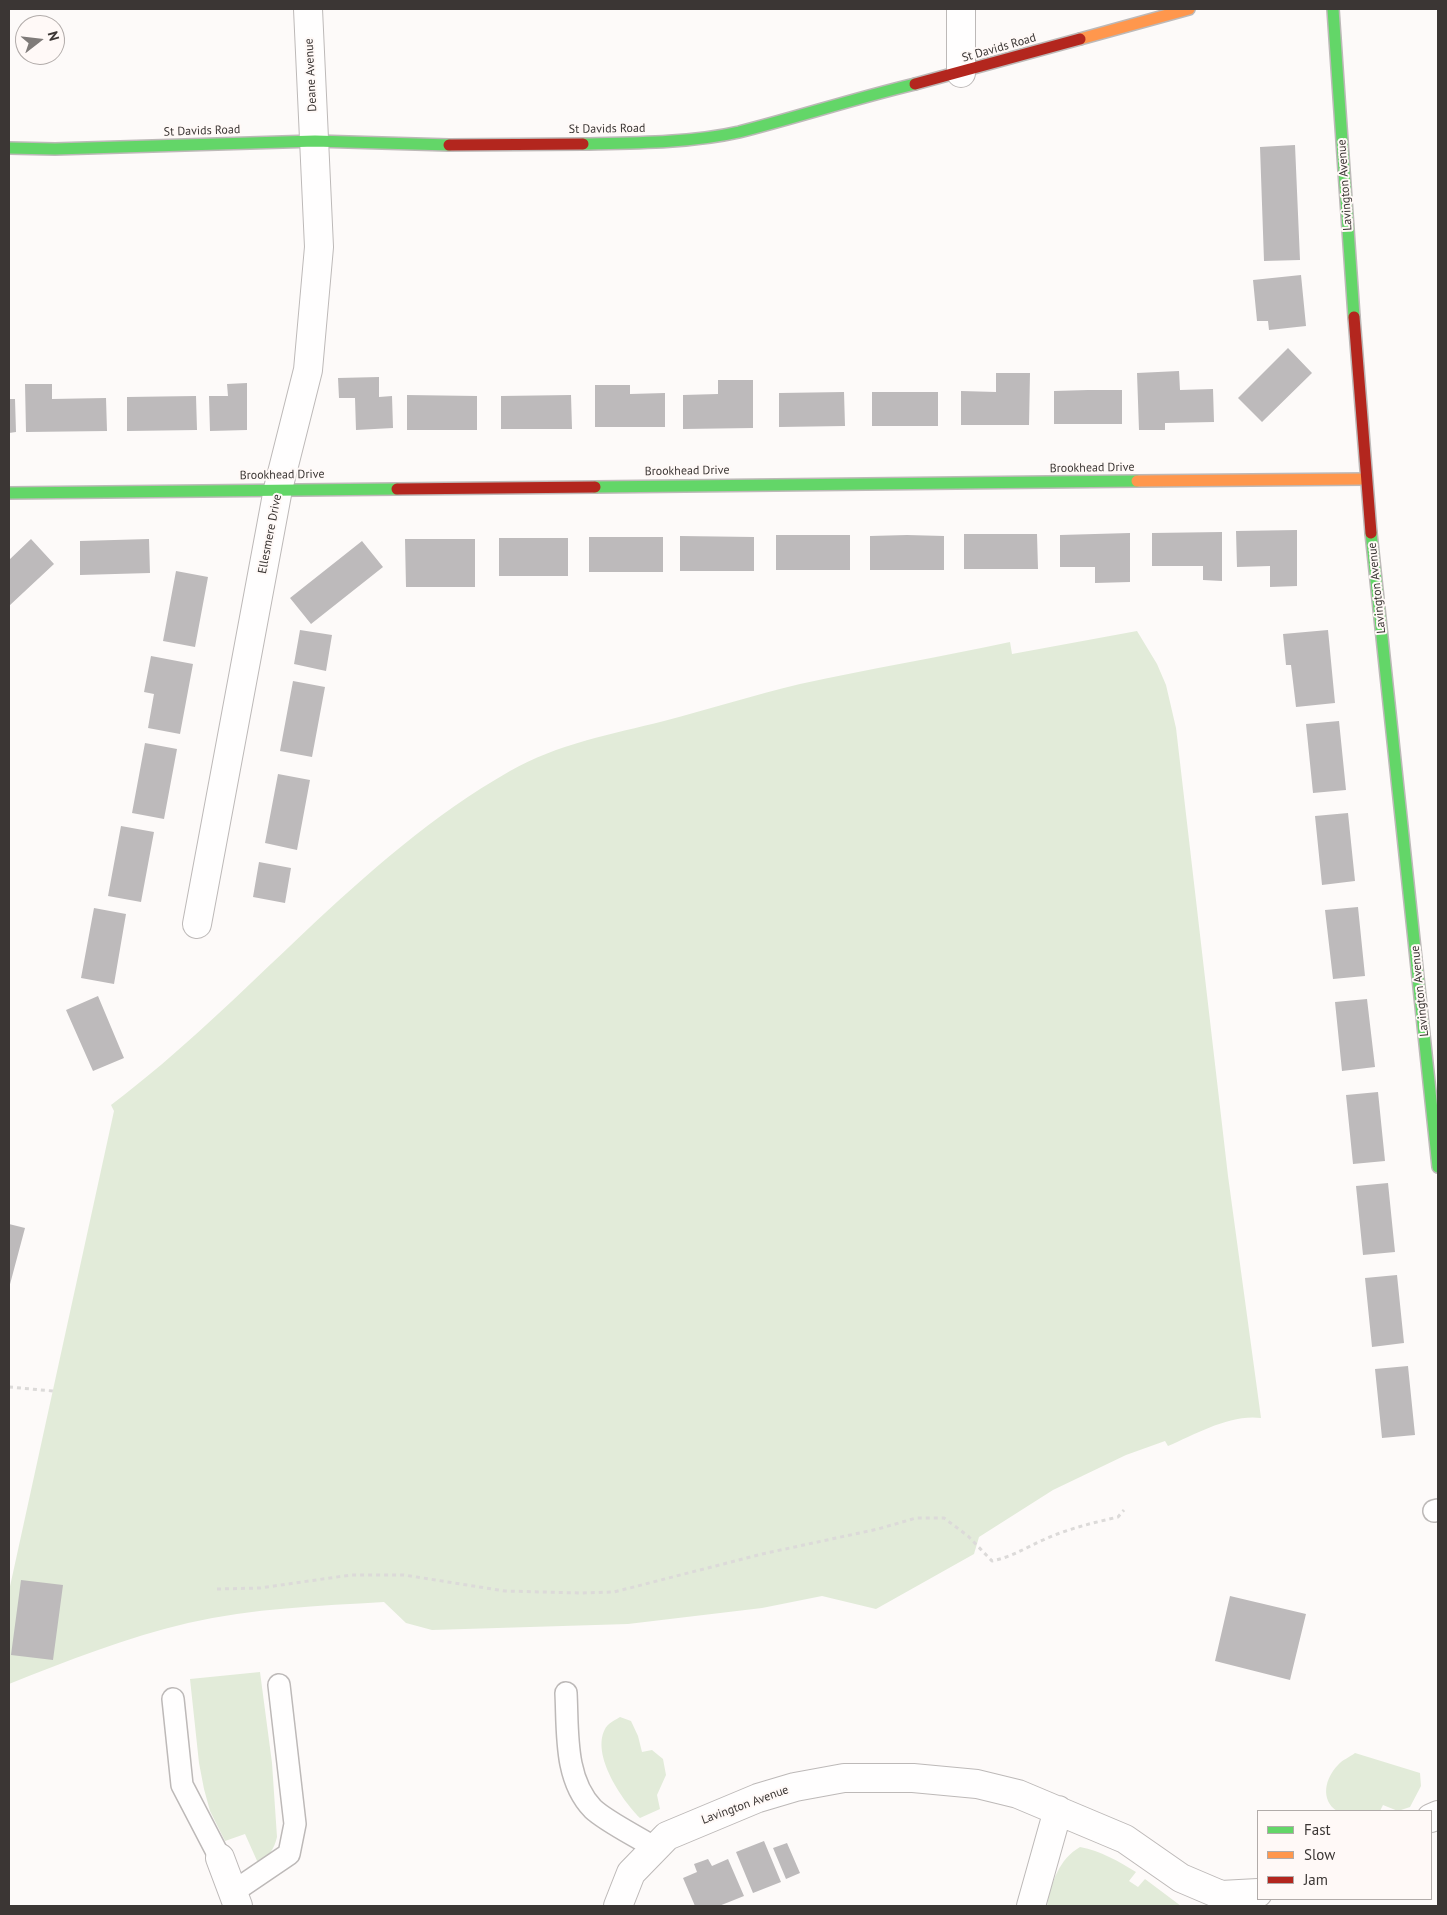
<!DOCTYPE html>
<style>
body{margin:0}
#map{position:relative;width:1447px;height:1915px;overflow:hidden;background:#fdfaf9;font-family:"PT Sans",sans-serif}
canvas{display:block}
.frame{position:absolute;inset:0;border:10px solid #3b3634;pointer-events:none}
.legend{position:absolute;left:1257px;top:1810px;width:175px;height:90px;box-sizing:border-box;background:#fff9f7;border:1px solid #b1aba9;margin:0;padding:6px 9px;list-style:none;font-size:15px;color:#3b3634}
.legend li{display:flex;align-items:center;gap:10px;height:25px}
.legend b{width:25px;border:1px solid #b1aba9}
.north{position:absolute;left:15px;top:15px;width:50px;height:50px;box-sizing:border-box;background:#fff9f7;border:1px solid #b1aba9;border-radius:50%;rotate:74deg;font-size:14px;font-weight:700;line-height:20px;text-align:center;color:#3b3634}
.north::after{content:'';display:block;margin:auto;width:18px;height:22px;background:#7f7b79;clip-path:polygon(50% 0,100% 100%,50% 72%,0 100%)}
</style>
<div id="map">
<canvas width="1447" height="1915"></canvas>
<div class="frame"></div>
<ul class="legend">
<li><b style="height:6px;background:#63d668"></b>Fast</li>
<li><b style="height:6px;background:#ff974d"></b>Slow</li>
<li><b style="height:6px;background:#b3261e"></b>Jam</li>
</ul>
<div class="north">N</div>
</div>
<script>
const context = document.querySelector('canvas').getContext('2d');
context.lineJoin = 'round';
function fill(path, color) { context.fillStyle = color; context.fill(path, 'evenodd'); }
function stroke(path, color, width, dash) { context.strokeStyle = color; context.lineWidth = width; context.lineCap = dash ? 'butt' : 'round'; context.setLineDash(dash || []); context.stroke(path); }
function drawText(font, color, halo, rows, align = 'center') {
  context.font = font + ' "PT Sans",sans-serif'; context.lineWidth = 4; context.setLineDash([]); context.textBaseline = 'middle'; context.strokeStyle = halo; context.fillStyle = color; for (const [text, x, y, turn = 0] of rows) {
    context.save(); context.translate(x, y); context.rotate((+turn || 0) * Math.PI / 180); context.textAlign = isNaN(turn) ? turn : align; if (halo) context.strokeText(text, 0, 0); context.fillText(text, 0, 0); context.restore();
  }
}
const green = new Path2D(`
 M1137,631L1157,664L1166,685L1176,728L1228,1176L1261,1418C1230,1414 1196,1434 1168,1446L1165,1441L1126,1455L1053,1490L979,1537L974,1554L876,1609L822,1596L762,1608L628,1624L432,1630L406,1623L384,1602C319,1606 253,1608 188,1623C127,1637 67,1661 9,1684V1591L114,1111L111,1105C250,1001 356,859 510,771C557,744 612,734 664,721C709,709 754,695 800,684C869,669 940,657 1010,642L1012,654Z
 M260,1672L272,1763L277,1837C274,1850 269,1856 258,1863L245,1834L225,1841L210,1811L204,1789L199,1763L190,1679Z
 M620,1717L631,1721L638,1736L642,1752L652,1750L663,1759L666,1775L657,1795L660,1809L640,1818C622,1800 591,1755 605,1729C607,1724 615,1720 620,1717Z
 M1355,1753L1420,1773L1421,1786L1410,1807L1398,1811L1383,1805L1380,1811H1337C1320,1800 1325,1778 1338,1765C1342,1760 1350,1757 1355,1753Z
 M1080,1847C1101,1851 1118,1861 1136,1872L1129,1881L1138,1887L1145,1879L1181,1906H1047C1051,1883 1059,1859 1080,1847Z`);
const building = new Path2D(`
 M1295,145L1300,260L1264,261L1260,147Z
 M1301,275L1306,326L1269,330L1268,321H1257L1253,280Z
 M1288,348L1312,373L1262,422L1238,398Z
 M1179,371L1180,390L1213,389L1214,422L1165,423V430H1139L1137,373Z
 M996,373H1030L1029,425H961V391L996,392Z
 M379,377V397L392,396L393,428L356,430L355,398H339L338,378Z
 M718,380H753V428L683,429V395L718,394Z
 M247,383V430L210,431L209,396H228L227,384Z
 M25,384H52V399L106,398L107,431L26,432Z
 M595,385H630V394L665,393V427H595Z
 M1088,390H1122V424H1054V391Z
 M844,392L845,426L779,427V393Z
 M872,392H938V426H872Z
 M407,395L477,396V430H407Z
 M571,395L572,429H501V396Z
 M196,396L197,430L127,431V397Z
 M9,399H15L16,432L9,433Z
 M1297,530V586L1270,587V566L1237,567L1236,531Z
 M1222,532V581L1203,580V566H1152V533Z
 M1130,533V582L1095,583V567H1060V535Z
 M964,534H1037L1038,569H964Z
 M776,535H850V570H776Z
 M907,535L944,536V570H870V536Z
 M680,536L754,537V571H680Z
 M589,537H663V572H589Z
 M499,538H568V576H499Z
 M31,539L54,564L9,606V560Z
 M149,539L150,573L80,575V541Z
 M405,539H475V587H406Z
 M362,541L383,567L311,624L290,598Z
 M176,571L208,577L195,647L163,641Z
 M300,630L332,635L326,671L294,664Z
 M1328,630L1335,703L1296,707L1291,665H1286L1283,634Z
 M151,656L193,664L180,734L148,728L154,694L144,692Z
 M293,681L325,687L312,757L280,751Z
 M1339,721L1346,790L1313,793L1306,724Z
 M145,743L177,749L164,819L132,813Z
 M278,774L310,780L297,850L265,843Z
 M1348,813L1355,881L1322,885L1315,816Z
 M121,826L154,832L141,902L108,896Z
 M259,862L291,868L285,903L253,897Z
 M1358,907L1365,976L1333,979L1325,910Z
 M94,908L126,914L114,984L81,978Z
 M98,996L124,1058L93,1071L66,1010Z
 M1367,999L1375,1067L1342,1071L1335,1002Z
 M1378,1092L1385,1161L1353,1164L1346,1095Z
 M1388,1183L1395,1252L1363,1255L1356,1186Z
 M9,1224L25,1228L9,1288Z
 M1397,1275L1404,1343L1372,1347L1365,1278Z
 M1408,1366L1415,1435L1382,1438L1375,1369Z
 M21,1580L63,1585L53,1660L11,1655Z
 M1230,1596L1306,1614L1290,1680L1215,1661Z
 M764,1841L781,1882L753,1893L736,1852Z
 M787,1843L800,1873L786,1879L773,1848Z
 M708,1859L712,1866L728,1859L744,1896L719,1906H695L683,1878L697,1872L694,1864Z`);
const path = new Path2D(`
 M9,1387L53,1391
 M217,1589L260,1588L351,1575H404L505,1591L581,1593L614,1592L762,1554L878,1529L916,1518H944L968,1536L992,1561C1014,1556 1023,1549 1043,1540C1067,1529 1092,1523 1118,1517L1124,1510`);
const lane = new Path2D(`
 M1434,1511L1438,1510
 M566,1693C568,1732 564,1779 593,1809C607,1822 638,1837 655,1848
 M173,1699L182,1785L220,1858
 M233,1892L289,1854L295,1824L279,1685`);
const street = new Path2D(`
 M961,9V73
 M197,924L278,489L308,370L319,247L308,9
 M1431,1818L1438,1815
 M220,1858L238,1906
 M618,1906L631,1873L667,1836L758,1798L795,1787L844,1778H913L977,1784L1018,1794L1125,1839L1181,1878L1221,1895L1258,1893
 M1031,1906L1058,1810`);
const fast = new Path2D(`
 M1333,9L1354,317
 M583,144C632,143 691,143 739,132C798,117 856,98 915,84
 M9,148L55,149L315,141L449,145
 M595,487L1137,481
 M9,493L397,489
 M1371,533L1438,1167`);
const slow = new Path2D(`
 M1080,39L1189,9
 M1137,481L1365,479`);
const jam = new Path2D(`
 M915,84L1080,39
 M449,145L583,144
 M1354,317L1371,533
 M397,489L595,487`);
const streetNames = [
 ["St Davids Road",999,48,-16],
 ["Deane Avenue",311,75,-93],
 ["St Davids Road",607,129,-1],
 ["St Davids Road",202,131,-2],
 ["Lavington Avenue",1345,185,-94],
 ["Brookhead Drive",1092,468,-1],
 ["Brookhead Drive",687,471,-1],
 ["Brookhead Drive",282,475,-1],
 ["Ellesmere Drive",270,534,-79],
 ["Lavington Avenue",1377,588,-96],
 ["Lavington Avenue",1420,991,-96],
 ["Lavington Avenue",745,1805,-20]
];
fill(green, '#e2ebd9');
fill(building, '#bdbabb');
stroke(lane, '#bdb9b8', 24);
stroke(street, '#bdb9b8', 30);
stroke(fast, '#bdb9b8', 14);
stroke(slow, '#bdb9b8', 14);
stroke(jam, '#bdb9b8', 14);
stroke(path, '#dcdad9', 3, [4, 4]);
stroke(lane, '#fffefe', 21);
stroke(street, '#fffefe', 28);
stroke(fast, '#63d668', 11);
stroke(slow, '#ff974d', 11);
stroke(jam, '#b3261e', 11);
drawText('12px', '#3b3634', '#fff9f7', streetNames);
</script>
